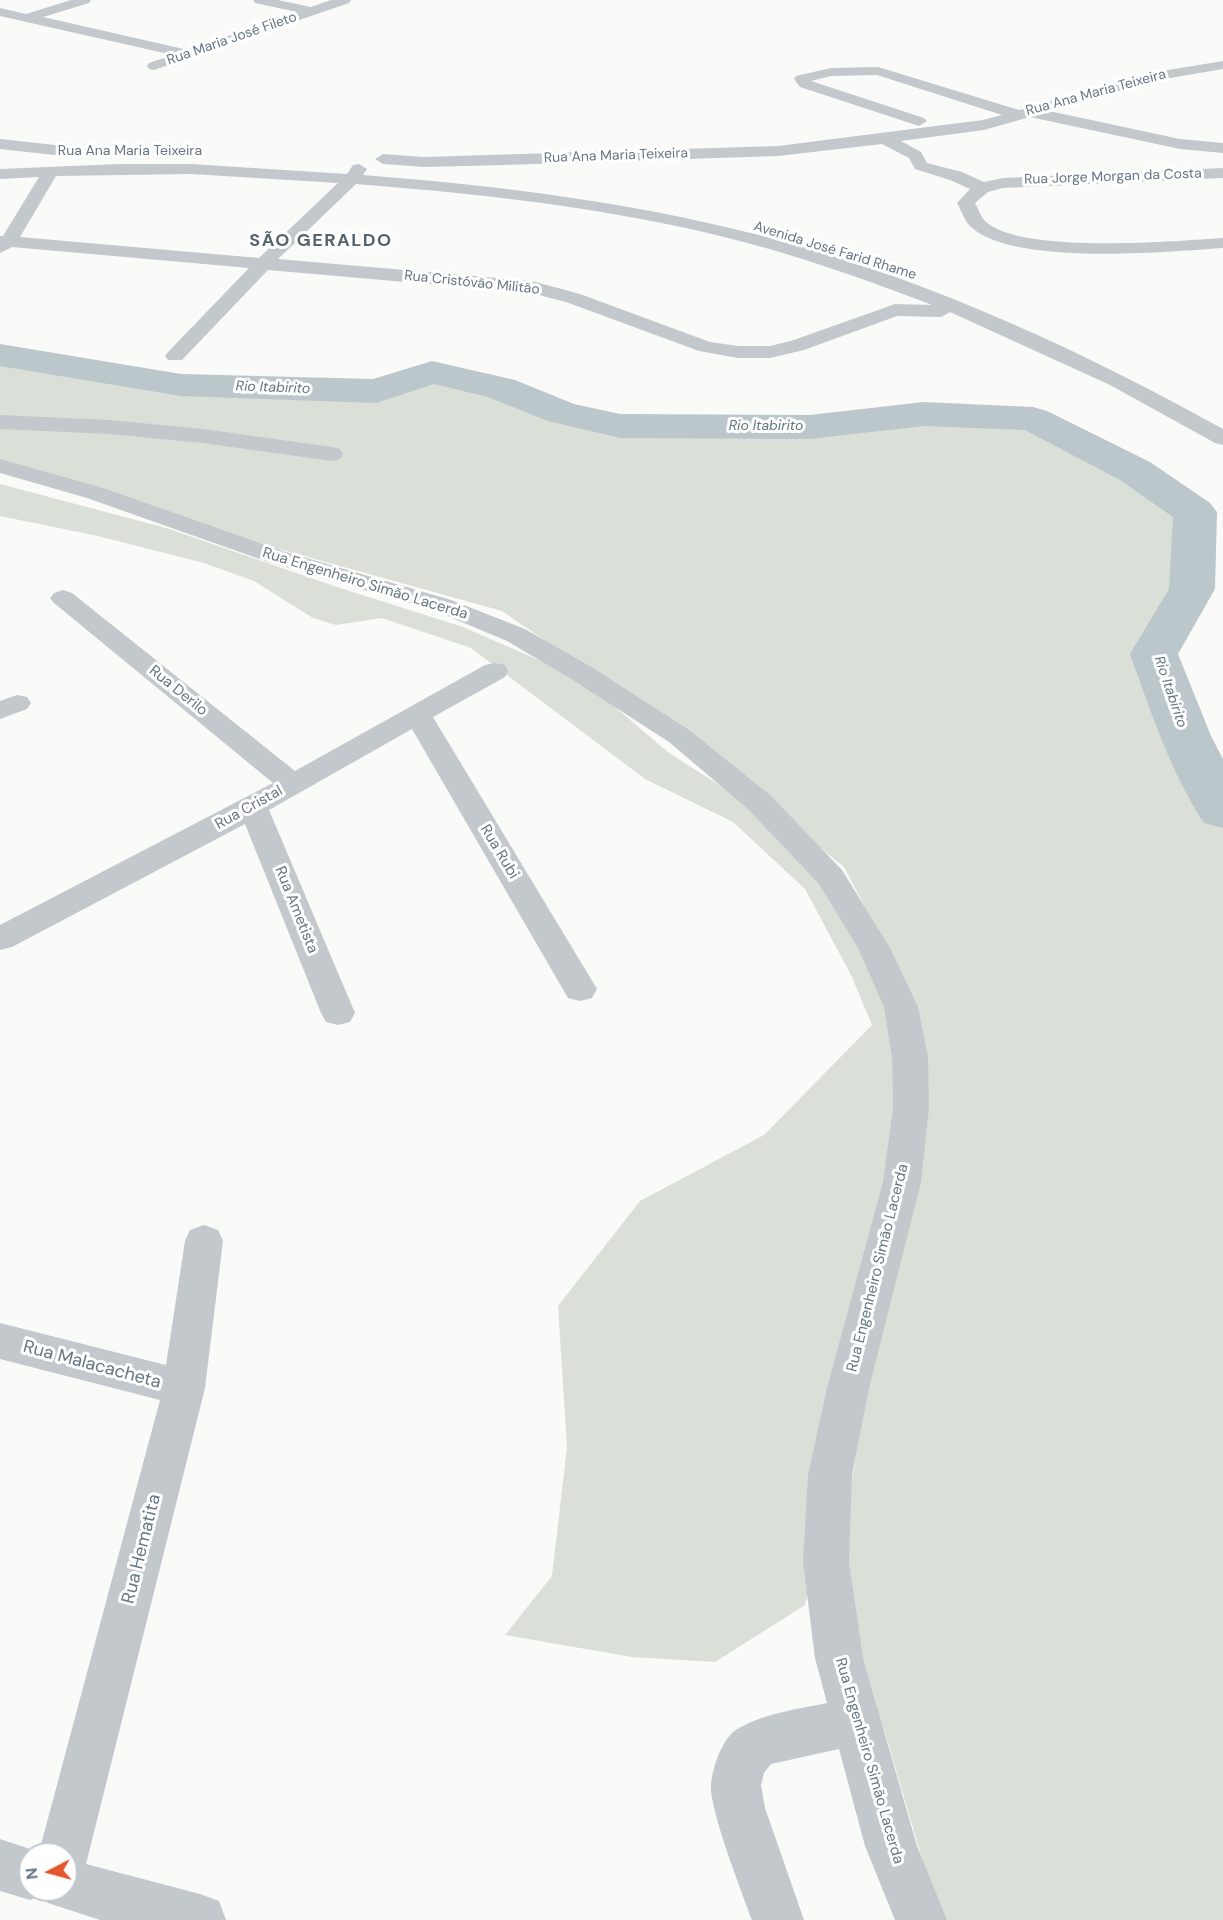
<!DOCTYPE html>
<meta charset="utf-8">
<style>
body{margin:0}
#map{position:relative;width:1223px;height:1920px;overflow:hidden;background:#fafaf8;font-family:"DM Sans",sans-serif}
canvas{display:block}
.north{position:absolute;left:18px;top:1842px;width:60px;height:60px;box-sizing:border-box;background:#fff;border:2px solid #c1c8cd;border-radius:50%;rotate:264deg;font-size:16px;font-weight:700;line-height:24px;text-align:center;color:#657683}
.north::after{content:'';display:block;margin:auto;width:21px;height:27px;background:#e4572e;clip-path:polygon(50% 0,100% 100%,50% 72%,0 100%)}
</style>
<div id="map">
<canvas width="1223" height="1920"></canvas>
<div class="north">N</div>
</div>
<script>
const context = document.querySelector('canvas').getContext('2d');
context.lineJoin = 'round';
function fill(path, color) { context.fillStyle = color; context.fill(path, 'evenodd'); }
function drawText(font, color, halo, rows, align = 'center') {
  context.font = font + ' "DM Sans",sans-serif'; context.lineWidth = 6; context.setLineDash([]); context.textBaseline = 'middle'; context.strokeStyle = halo; context.fillStyle = color; for (const [text, x, y, turn = 0] of rows) {
    context.save(); context.translate(x, y); context.rotate((+turn || 0) * Math.PI / 180); context.textAlign = isNaN(turn) ? turn : align; if (halo) context.strokeText(text, 0, 0); context.fillText(text, 0, 0); context.restore();
  }
}
const green = new Path2D(`
 M0,355L181,385L376,391L432,372L501,388L562,413L620,426L809,427L924,414L1033,419L1135,471L1195,512L1192,589L1154,654L1185,736L1223,811V1920H940L884,1729L877,1715V1706L837,1571L864,1406L900,1219L805,1605L715,1662L632,1657L505,1635L552,1576L567,1447L558,1306L640,1201L764,1135L872,1025L851,975L805,889L733,822L645,779L471,648L382,618L336,625L313,618L254,581L204,563L98,536L0,516V484L166,528L334,586L463,627L582,679L669,753L721,786L794,828L865,907L844,867L674,729L502,611L279,549L97,488L0,461Z`);
const river = new Path2D(`
 M0,344L181,374L373,379L432,361L515,380L574,404L620,414L809,415L924,402L1033,407L1047,411L1150,462L1210,503L1217,512L1215,589L1178,654L1211,736L1223,759V828L1204,823C1170,771 1151,712 1130,654L1169,589L1173,517L1120,480L1025,430L924,426L809,439L620,438L548,421L488,397L434,384L376,403L181,396L0,366Z`);
const minor = new Path2D(`
 M71,0H91L89,3L43,17L188,50L297,12L255,3L253,0H278L311,7L331,0H351L349,3L154,70L149,69L147,66L149,63L173,55L0,16V8L26,14Z
 M1223,61V69L1158,80L1049,111L1180,139L1223,143V153L1180,149L1030,117L984,130L901,141L921,152L927,163L962,172L984,182L1003,178L1223,168V178L1003,188L988,192L975,203C978,208 980,215 984,220C1017,255 1175,241 1223,238V248C1166,252 1013,266 971,227C965,222 961,210 957,203L970,189L950,180L915,169L909,158L882,144L778,156L504,165L424,167L383,164L375,159L383,154L424,157L778,146L983,120L1002,115L877,75L831,76L811,81L924,118L927,121L919,126L800,87L794,79L796,76L831,68L878,67L1019,110L1156,72Z
 M0,139L82,148L90,153L82,158L0,149Z
 M119,164H191L347,174L353,165L359,164L367,169L363,175C505,186 647,204 785,242C938,284 1084,352 1223,429V445L1215,443L1110,385L950,312L941,317L897,316L804,350L770,358H738L699,351L566,302L531,293L268,270L182,360H168L165,356L168,352L249,268L12,247L0,253V236H3L39,177L0,179V169ZM191,174L338,183L259,258L20,237L56,176ZM356,184C496,195 638,211 773,250C827,266 880,285 932,305L895,304L791,341L770,346H738L710,342L580,294L532,281L278,259Z
 M0,415L109,420L203,429L332,447L340,449L343,454L340,459L332,461L203,443L109,434L0,429Z
 M0,459L103,488L286,552L451,600L525,629L593,668L689,730L770,795L842,870L890,948L918,1007L928,1057L929,1108L921,1182L869,1388L852,1475L849,1562L863,1658L917,1846L947,1920H895L865,1846L839,1749L771,1764L764,1773L761,1785L765,1808L804,1920H752C742,1892 709,1809 711,1784C713,1766 723,1736 739,1728C766,1713 798,1709 827,1703L815,1658L803,1562L808,1475L827,1388L883,1182L893,1108L892,1057L884,1007L858,948L819,884L748,809L669,742L573,680L507,641L433,610L268,562L87,498L0,473Z
 M63,590L72,593L295,771L485,665L495,663L505,665L508,671L505,677L433,717L597,989L592,998L580,1001L568,998L412,729L269,810L355,1013L350,1022L338,1025L326,1022L321,1013L245,824L12,947L0,950V925L273,783L54,603L50,598L54,593Z
 M17,695L27,697L31,703L27,709L0,719V701Z
 M204,1225L218,1230L223,1241L205,1388L86,1864L200,1894L219,1901L226,1920H100L48,1903L44,1894L30,1900L0,1891V1839L39,1852L160,1400L0,1359V1323L166,1365L185,1241L190,1230ZM30,1854H66V1890H30Z`);
const farStreetnames = [
 ["Rua Maria José Fileto",232,39,-19],
 ["Rua Ana Maria Teixeira",1096,93,-15],
 ["Rua Ana Maria Teixeira",130,151],
 ["Rua Ana Maria Teixeira",616,156,-2],
 ["Rua Jorge Morgan da Costa",1113,177,-2],
 ["Avenida José Farid Rhame",835,251,17],
 ["Rua Cristóvão Militão",472,283,6]
];
const farWaternames = [
 ["Rio Itabirito",273,388,2],
 ["Rio Itabirito",766,426],
 ["Rio Itabirito",1170,692,71]
];
const streetNames = [
 ["Rua Engenheiro Simão Lacerda",365,584,17],
 ["Rua Derilo",178,691,39],
 ["Rua Cristal",249,808,-29],
 ["Rua Rubi",499,852,59],
 ["Rua Ametista",296,910,68],
 ["Rua Engenheiro Simão Lacerda",878,1268,-76],
 ["Rua Engenheiro Simão Lacerda",869,1761,74]
];
const farDistrictnames = [
 ["SÃO GERALDO",321,241]
];
const nearStreetnames = [
 ["Rua Malacacheta",92,1365,15],
 ["Rua Hematita",142,1549,-76]
];
fill(green, '#dadfd7');
fill(river, '#bbc7cb');
fill(minor, '#c3c8cc');
drawText('14px', '#657683', '#fff', farStreetnames);
drawText('italic 14px', '#60757c', '#fff', farWaternames);
drawText('15px', '#657683', '#fff', streetNames);
context.letterSpacing = '1.5px';
drawText('bold 18px', '#57646e', '#fff', farDistrictnames);
context.letterSpacing = '0px';
drawText('18px', '#657683', '#fff', nearStreetnames);
</script>
